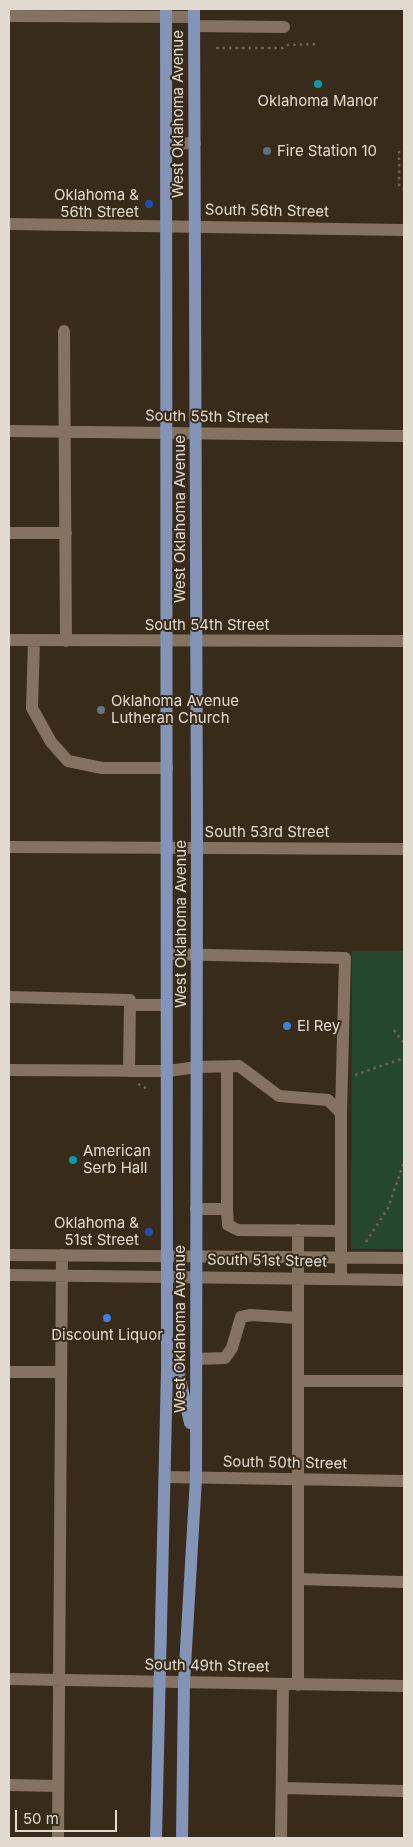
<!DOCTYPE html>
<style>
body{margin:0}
#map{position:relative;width:413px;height:1847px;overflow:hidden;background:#382b19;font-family:Inter,sans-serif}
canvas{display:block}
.frame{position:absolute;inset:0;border:10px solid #e3dacf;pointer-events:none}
.scale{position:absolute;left:15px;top:1810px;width:102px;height:22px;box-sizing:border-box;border:2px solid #e3dacf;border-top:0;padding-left:6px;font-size:15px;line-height:18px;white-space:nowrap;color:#e3dacf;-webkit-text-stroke:4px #382b19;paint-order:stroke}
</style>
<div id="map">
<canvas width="413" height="1847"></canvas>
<div class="frame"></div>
<div class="scale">50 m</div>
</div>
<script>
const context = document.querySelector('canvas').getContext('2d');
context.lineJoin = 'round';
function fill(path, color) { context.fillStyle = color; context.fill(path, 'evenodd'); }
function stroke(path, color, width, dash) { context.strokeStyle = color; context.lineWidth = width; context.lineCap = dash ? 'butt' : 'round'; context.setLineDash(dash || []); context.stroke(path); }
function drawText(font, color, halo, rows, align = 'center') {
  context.font = font + ' Inter,sans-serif'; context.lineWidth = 4; context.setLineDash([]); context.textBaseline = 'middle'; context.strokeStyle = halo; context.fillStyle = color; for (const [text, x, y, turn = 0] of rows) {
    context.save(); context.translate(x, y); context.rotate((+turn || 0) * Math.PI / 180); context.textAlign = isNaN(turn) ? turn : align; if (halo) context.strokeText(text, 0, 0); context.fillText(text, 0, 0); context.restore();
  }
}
const green = new Path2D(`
 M352,951H404V1249H351Z`);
const path = new Path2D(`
 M216,48H283L288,45L317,44
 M399,151V185L404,189
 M394,1030L404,1043
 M355,1075L404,1058
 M138,1084L148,1089
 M366,1242L388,1208L404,1162`);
const minor = new Path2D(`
 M9,16L194,17
 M194,26L284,27
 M167,144L195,143
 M9,224L404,230
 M64,331L66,641
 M9,431L404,436
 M9,533H66
 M9,640L404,641
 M34,641L32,708L51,742L68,761L102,768H167
 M9,847L404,849
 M167,954L345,958L341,1113
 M9,997L130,1000L129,1071
 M130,1005H167
 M227,1067V1209
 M9,1070L168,1071L197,1067L239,1066L279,1096L328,1100L341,1113V1278
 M196,1209H227L228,1225L238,1230L341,1231
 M298,1230V1685
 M9,1255L404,1258
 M9,1275L404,1280
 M196,1359L225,1358L232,1348L241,1317L251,1315L298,1318
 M9,1372H60
 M298,1381H404
 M165,1477L404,1481
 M298,1579L404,1582
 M9,1679L404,1686
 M9,1785L57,1786
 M282,1788L404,1791
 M58,1838L62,1255
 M281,1838L283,1684`);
const major = new Path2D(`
 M167,1370H175L179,1375L190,1423
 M156,1838L167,1370L166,9
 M182,1838L184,1683L196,1478L197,828L194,9`);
const markers = [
 [318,84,5,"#0f9aa8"],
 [267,151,5,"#5c6f8a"],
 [149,204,5,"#1a4fb4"],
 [101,710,5,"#6b7280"],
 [287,1026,5,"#3f7fe0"],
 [73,1160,5,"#0f9aa8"],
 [149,1232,5,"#1a4fb4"],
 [107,1318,5,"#3f7fe0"]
];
const poiNames = [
 ["Oklahoma Manor",318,101,"center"],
 ["Fire Station 10",277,151],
 ["Oklahoma &",139,195,"right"],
 ["56th Street",139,212,"right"],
 ["Oklahoma Avenue",111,701],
 ["Lutheran Church",111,718],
 ["El Rey",297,1026],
 ["American",83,1151],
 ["Serb Hall",83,1168],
 ["Oklahoma &",139,1223,"right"],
 ["51st Street",139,1240,"right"],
 ["Discount Liquor",107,1335,"center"]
];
const streetNames = [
 ["West Oklahoma Avenue",178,114,-90],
 ["South 56th Street",267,211,1],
 ["South 55th Street",207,417,1],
 ["West Oklahoma Avenue",180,519,-90],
 ["South 54th Street",207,625],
 ["South 53rd Street",267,832],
 ["West Oklahoma Avenue",181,924,-90],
 ["South 51st Street",267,1261,1],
 ["West Oklahoma Avenue",180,1329,-90],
 ["South 50th Street",285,1463,1],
 ["South 49th Street",207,1666,1]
];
fill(green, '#25482c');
stroke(path, '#706455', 2.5, [2.5, 4]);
stroke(minor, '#837360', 12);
stroke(major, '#8295b9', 12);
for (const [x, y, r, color] of markers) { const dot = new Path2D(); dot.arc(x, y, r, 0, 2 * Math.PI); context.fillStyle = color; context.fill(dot); stroke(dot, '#382b19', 2); }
drawText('15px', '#e3dacf', '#382b19', poiNames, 'left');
drawText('15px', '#e3dacf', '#382b19', streetNames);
</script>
